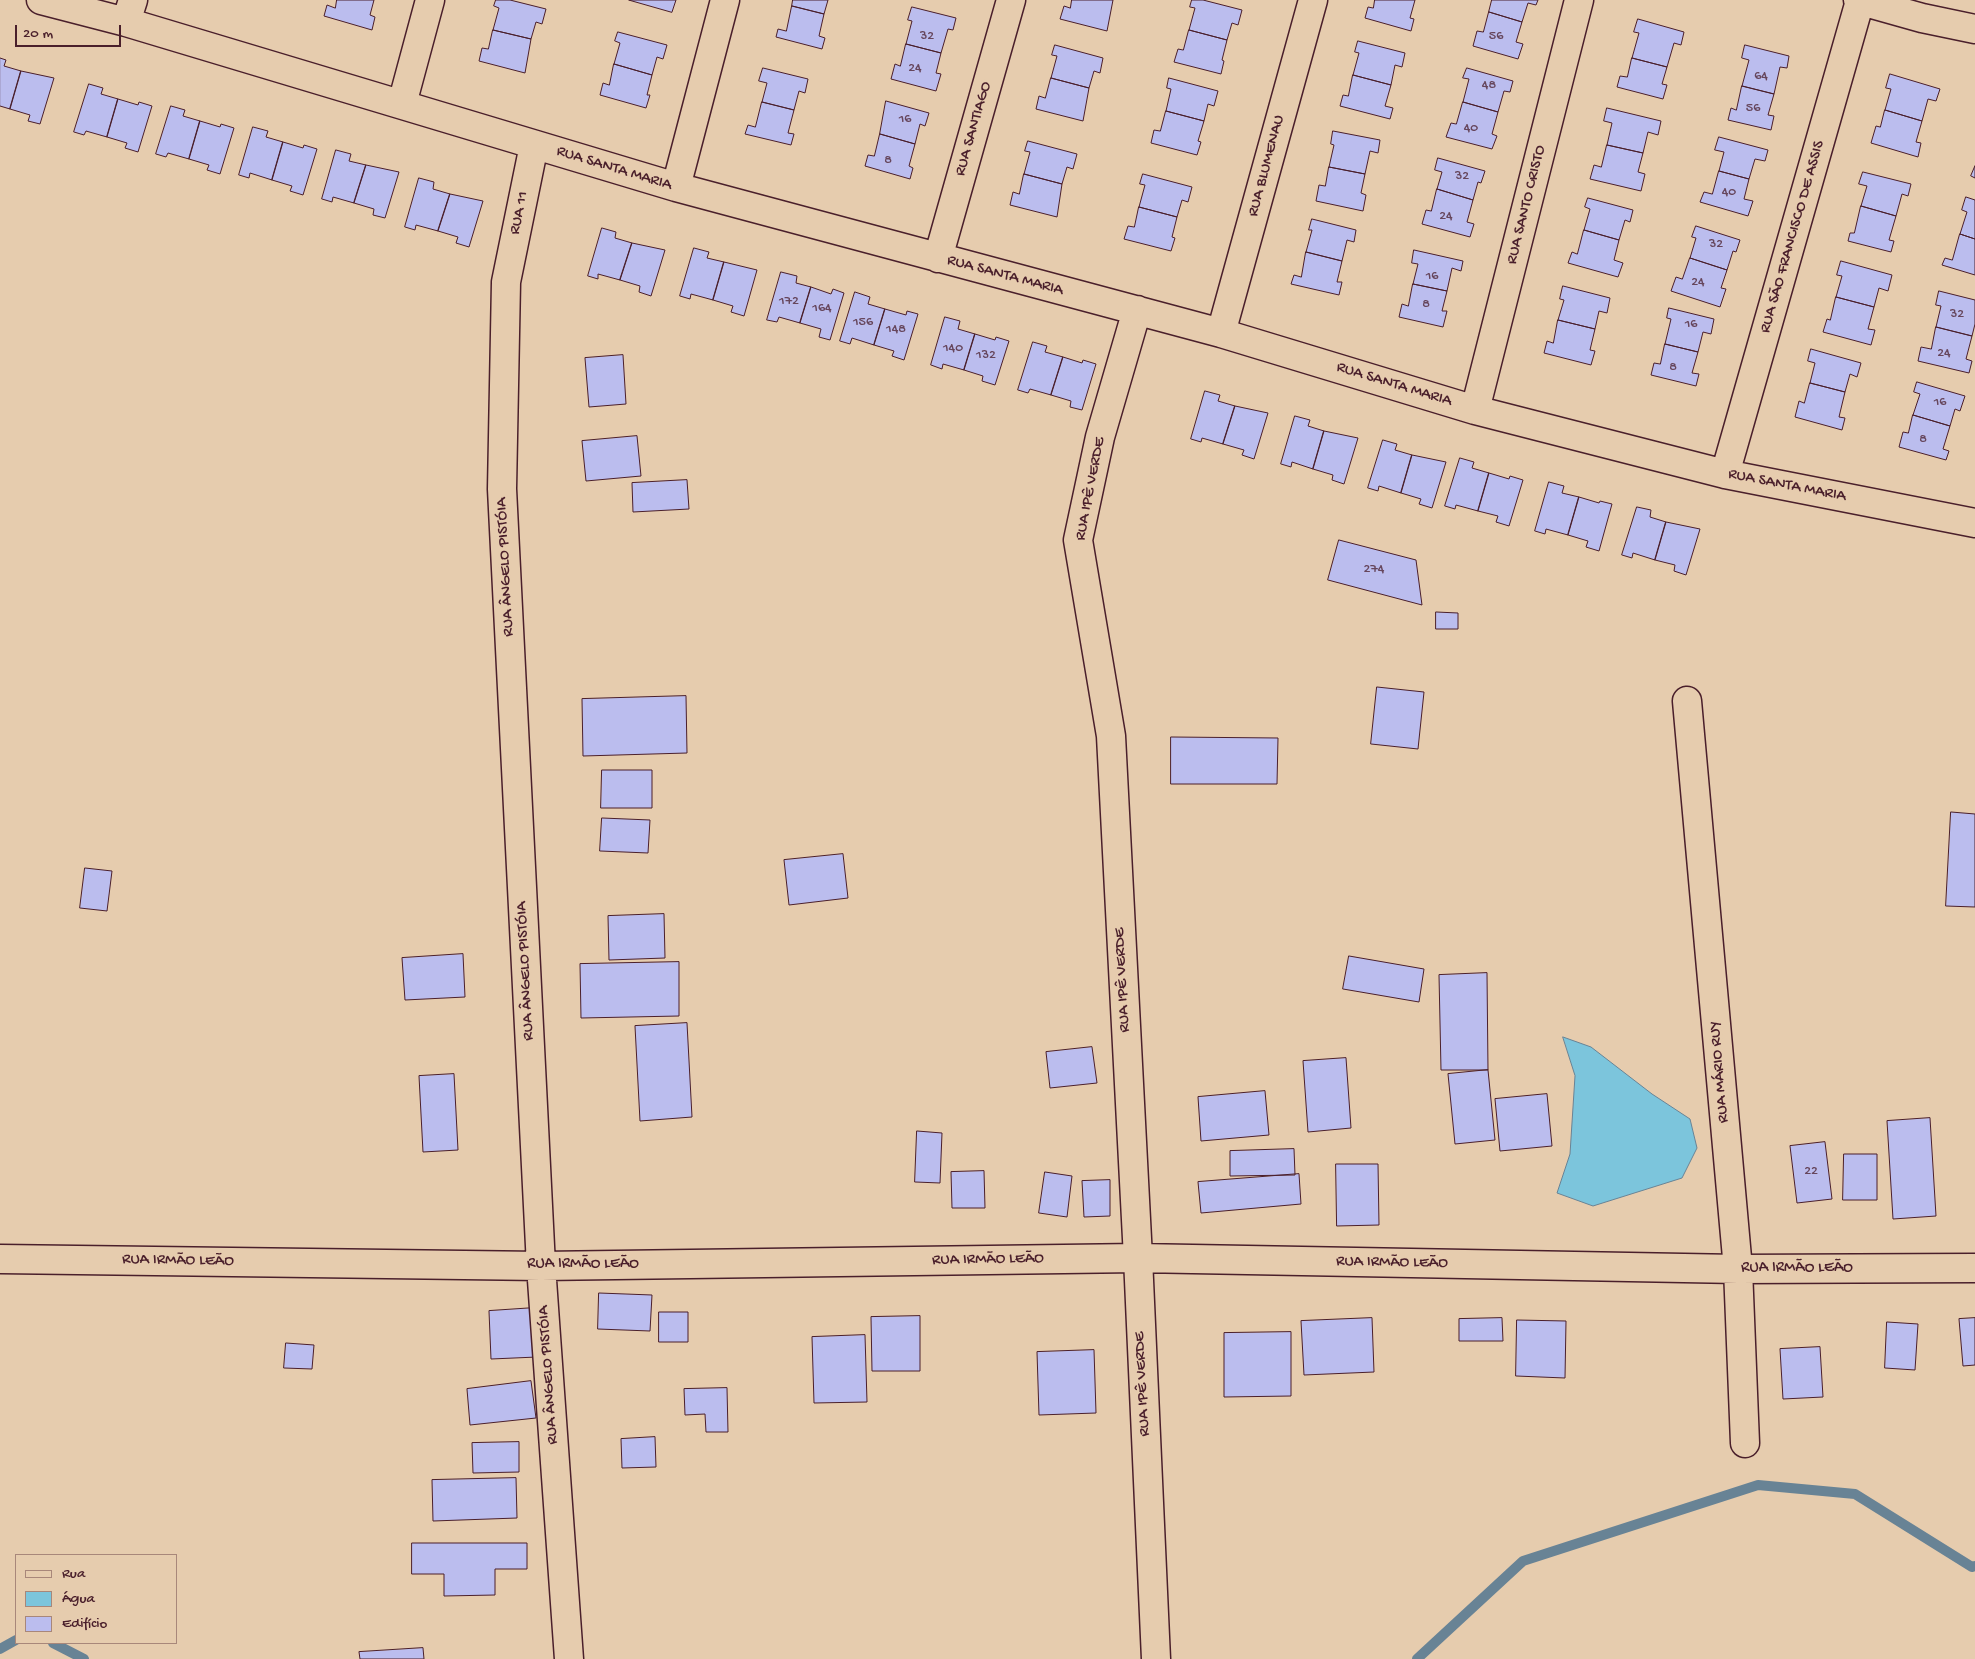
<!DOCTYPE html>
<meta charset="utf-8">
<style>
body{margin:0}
#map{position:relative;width:1975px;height:1659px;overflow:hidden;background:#e6ccae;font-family:"Gochi Hand",sans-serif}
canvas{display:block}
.legend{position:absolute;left:15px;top:1554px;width:162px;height:90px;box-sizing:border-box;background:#e6ccae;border:1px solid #a8877a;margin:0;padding:6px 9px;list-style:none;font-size:15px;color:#4a1f2b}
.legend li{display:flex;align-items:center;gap:10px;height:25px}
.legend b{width:25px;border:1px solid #a8877a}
.scale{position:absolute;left:15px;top:25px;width:106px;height:22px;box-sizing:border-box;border:2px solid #4a1f2b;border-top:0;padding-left:6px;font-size:15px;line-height:18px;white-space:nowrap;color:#4a1f2b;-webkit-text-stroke:4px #e6ccae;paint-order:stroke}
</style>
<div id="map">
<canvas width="1975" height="1659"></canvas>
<ul class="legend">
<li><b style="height:6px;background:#e6ccae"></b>Rua</li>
<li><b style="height:14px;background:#7cc5dc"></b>Água</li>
<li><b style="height:14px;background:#bbbdee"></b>Edifício</li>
</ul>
<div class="scale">20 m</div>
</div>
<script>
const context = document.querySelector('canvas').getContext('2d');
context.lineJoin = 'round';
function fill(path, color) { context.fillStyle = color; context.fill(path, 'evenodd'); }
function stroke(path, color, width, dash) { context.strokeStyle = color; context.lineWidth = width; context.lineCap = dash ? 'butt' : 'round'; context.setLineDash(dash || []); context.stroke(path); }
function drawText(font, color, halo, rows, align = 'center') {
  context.font = font + ' "Gochi Hand",sans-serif'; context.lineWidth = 5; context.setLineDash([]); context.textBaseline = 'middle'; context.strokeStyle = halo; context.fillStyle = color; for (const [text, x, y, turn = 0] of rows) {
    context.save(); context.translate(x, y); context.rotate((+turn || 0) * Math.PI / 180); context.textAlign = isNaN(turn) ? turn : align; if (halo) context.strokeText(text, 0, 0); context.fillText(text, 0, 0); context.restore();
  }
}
const water = new Path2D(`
 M1563,1037L1591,1047L1652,1094L1690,1119L1697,1148L1682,1178L1593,1206L1557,1193L1570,1154L1575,1076Z`);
const stream = new Path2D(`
 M53,1643L84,1659
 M0,1649L16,1640
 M1417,1659L1523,1561L1758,1485L1855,1494L1972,1567L1975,1566`);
const building = new Path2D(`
 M337,0H374L370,15L375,17L372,30L324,16L327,5L335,8Z
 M496,0H510L546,9L542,24L536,22L531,39L493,30L499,8L494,6Z
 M629,0H676L672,12Z
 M793,0H828L824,14L792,6Z
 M1072,0H1113L1107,31L1060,19L1064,6L1070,8Z
 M1192,0H1203L1242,10L1238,25L1232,23L1227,40L1189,30L1195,8L1190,7Z
 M1375,0H1415L1410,18L1414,19L1411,31L1365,18L1368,7L1373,8Z
 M1492,0H1538L1536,5L1528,3L1522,22L1489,12Z
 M792,6L824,14L819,36L825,38L822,49L776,37L778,29L786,31Z
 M912,7L956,18L953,30L948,29L941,53L906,44L912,21L908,20Z
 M1489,12L1522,22L1516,42L1523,44L1518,59L1473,46L1477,31L1483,32Z
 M1638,19L1684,32L1681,45L1674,43L1667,67L1632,58L1639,33L1634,32Z
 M493,30L531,39L525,73L479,61L482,48L488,49Z
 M1189,30L1227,40L1222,60L1224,61L1221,74L1174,62L1178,49L1183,50Z
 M618,32L667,45L663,59L657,57L652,75L614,64L620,43L615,41Z
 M1358,41L1405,53L1402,67L1395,65L1391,85L1353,75L1359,53L1355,52Z
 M906,44L941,53L936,73L941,74L936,91L891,79L895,64L900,66Z
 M1055,45L1103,58L1100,73L1094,71L1089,88L1051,78L1057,56L1052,55Z
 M1745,45L1789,56L1787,68L1780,67L1774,94L1742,86L1749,60L1742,58Z
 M0,58L6,60L4,66L21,71L10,109L0,106Z
 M1632,58L1667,67L1662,84L1667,85L1663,99L1617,87L1620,76L1627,77Z
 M614,64L652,75L647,95H650L646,108L600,95L603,83L609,85Z
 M763,68L808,79L805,93L799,91L794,110L762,102L767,83L759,81Z
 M1467,68L1513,81L1510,92L1504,91L1498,112L1463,102L1469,79L1463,78Z
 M21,71L54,78L40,124L28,121L30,115L10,109Z
 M1890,74L1940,89L1936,101L1928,99L1922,121L1885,110L1891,89L1886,88Z
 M1353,75L1391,85L1385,106L1393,108L1390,119L1340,106L1343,95L1348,96Z
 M1051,78L1089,88L1083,121L1036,109L1039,96L1045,98Z
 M1169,78L1218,91L1214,106L1208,104L1204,121L1166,111L1171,89L1167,88Z
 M89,84L103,88L101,94L118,99L107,137L86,131L84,135L74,132Z
 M1742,86L1774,94L1768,115L1774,116L1771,130L1728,120L1731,108L1736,110Z
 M118,99L138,105L139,102L152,106L138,152L125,148L127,143L107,137Z
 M886,101L929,113L925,126L920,124L915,144L880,134Z
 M762,102L794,110L788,133L794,134L791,145L745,134L748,125L755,127Z
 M1463,102L1498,112L1492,134L1497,136L1492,149L1446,137L1451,123L1456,124Z
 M171,106L185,110L183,116L200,121L189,159L168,153L166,157L156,154Z
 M1607,108L1661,121L1658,135L1648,132L1643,153L1607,145L1612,123L1604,121Z
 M1885,110L1922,121L1916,142L1921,143L1918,157L1871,143L1876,126L1880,127Z
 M1166,111L1204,121L1198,141L1201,142L1197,155L1151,143L1154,130L1160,131Z
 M200,121L220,127L221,124L234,128L220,174L207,170L209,165L189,159Z
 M253,127L268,131L266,137L283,142L272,180L250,173L249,178L239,175Z
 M1333,131L1380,140L1378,153L1370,151L1365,174L1329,167L1334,145L1331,144Z
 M880,134L915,144L909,166L913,168L910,179L865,166L868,155L874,156Z
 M1719,137L1768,150L1765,161L1755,159L1749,179L1719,171L1724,152L1715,150Z
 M1028,141L1077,154L1073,169L1067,167L1062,184L1024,174L1030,152L1025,151Z
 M283,142L303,148L304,145L317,149L303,195L290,191L292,186L272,180Z
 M1607,145L1643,153L1638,172L1645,174L1641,191L1590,179L1594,165L1601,167Z
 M336,150L351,154L349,161L366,165L354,203L333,197L332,202L322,199Z
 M1438,158L1485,171L1481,183L1478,182L1473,200L1437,189L1442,172L1435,170Z
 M366,165L399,172L385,218L373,215L374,209L354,203Z
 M1975,166V178L1971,176Z
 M1329,167L1365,174L1361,193L1366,195L1363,211L1316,201L1319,185L1325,186Z
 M1719,171L1749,179L1744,199L1753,201L1748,216L1700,202L1704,192L1712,194Z
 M1863,172L1911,184L1908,196L1902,194L1896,216L1861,206L1867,186L1859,184Z
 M1024,174L1062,184L1057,217L1010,205L1013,192L1019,194Z
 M1143,174L1192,187L1188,202L1182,200L1177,217L1139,207L1145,185L1140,184Z
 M419,178L434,182L433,189L450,194L438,231L416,225L415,230L405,227Z
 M1437,189L1473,200L1467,222L1474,224L1470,237L1422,224L1426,210L1431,211Z
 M450,194L483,201L469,247L456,243L458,237L438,231Z
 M1966,197L1975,200V239L1960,234L1967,212L1962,210Z
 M1588,198L1633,210L1630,222L1625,220L1619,240L1584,230L1590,209L1585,207Z
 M1861,206L1896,216L1889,240L1894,241L1891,252L1848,241L1850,233H1854Z
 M1139,207L1177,217L1172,237L1175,238L1171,251L1124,239L1128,226L1134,227Z
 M1312,219L1356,230L1354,242L1347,240L1342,261L1306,252L1312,230H1309Z
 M1696,226L1740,240L1736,252L1733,251L1727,270L1690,258L1696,238L1692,237Z
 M602,228L616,232L615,238L632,243L620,280L598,274V279L588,276Z
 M1584,230L1619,240L1614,260L1623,263L1618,277L1568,263L1572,252L1577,254Z
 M1960,234L1975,239V275L1942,265L1945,258L1952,260Z
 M632,243L665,250L651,296L639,292L640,286L620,280Z
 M694,248L709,252L707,258L724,262L713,300L691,294L690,299L680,296Z
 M1414,250L1463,261L1461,271L1452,268L1447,291L1413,284L1418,264L1412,263Z
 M1306,252L1342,261L1337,282H1342L1339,295L1291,284L1294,275L1301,277Z
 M1690,258L1727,270L1721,288L1726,289L1720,307L1671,291L1676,277L1682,279Z
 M1841,261L1892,275L1888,291L1879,288L1874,307L1836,297L1842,276L1837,275Z
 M724,262L757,270L744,316L731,312L733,306L713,300Z
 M781,272L797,276L796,283L811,287L800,323L779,317L777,322L767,320Z
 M1413,284L1447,291L1442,311H1447L1443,327L1399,317L1402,304L1408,306Z
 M1563,286L1610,298L1607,313L1599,311L1595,329L1558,320L1564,300L1560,299Z
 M811,287L831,294L833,289L844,293L830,340L819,337L821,329L800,323Z
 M1939,291L1975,300V324L1972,336L1936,327L1941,306L1936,305Z
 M855,292L870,297L868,304L885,309L874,345L852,338L850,344L840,341Z
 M1836,297L1874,307L1868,329L1875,330L1871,345L1823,332L1827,319L1830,320Z
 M1669,308L1714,319L1711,334L1703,332L1698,352L1665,344L1671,319L1667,318Z
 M885,309L906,315L907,311L918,314L904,360L892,356L894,351L874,345Z
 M945,317L960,321L958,329L975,334L964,370L943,364L942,369L931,365Z
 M1558,320L1595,329L1590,350L1595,351L1591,365L1544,353L1547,341L1553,343Z
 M1936,327L1972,336L1966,359L1972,361L1969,373L1918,361L1921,347L1931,349Z
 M975,334L995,340L996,337L1009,341L995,385L982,381L983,376L964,370Z
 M1033,342L1047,346L1045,352L1063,357L1051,395L1030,389L1028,393L1018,390Z
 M1665,344L1698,352L1692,373L1699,374L1696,386L1651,375L1654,363L1660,364Z
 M1811,349L1861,363L1857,377L1850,374L1845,392L1810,383L1815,363L1808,361Z
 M623,355L626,404L589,407L585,358Z
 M1063,357L1082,363L1083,360L1096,364L1082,410L1070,407L1071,401L1051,395Z
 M1917,382L1965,396L1960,411L1955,409L1950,426L1913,415L1920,394L1914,392Z
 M1810,383L1845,392L1839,417L1845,418L1842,430L1795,417L1799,401L1804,403Z
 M1205,391L1220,395L1218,401L1235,406L1223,444L1202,438L1201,442L1191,439Z
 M1235,406L1268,413L1254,459L1242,455L1244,450L1223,444Z
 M1913,415L1950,426L1943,449L1949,451L1946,460L1899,447L1903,432L1908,433Z
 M1295,416L1310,420L1308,426L1324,431L1313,469L1292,462L1291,467L1281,464Z
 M1324,431L1358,438L1344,484L1332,480L1333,475L1313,469Z
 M637,436L641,476L586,481L582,441Z
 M1383,440L1397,444L1395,450L1412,455L1401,493L1379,486L1378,491L1368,488Z
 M1412,455L1446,462L1432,508L1419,504L1421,499L1401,493Z
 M1460,458L1474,462L1472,468L1489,473L1478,511L1456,505L1455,509L1445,506Z
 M1489,473L1509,479L1510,476L1523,480L1509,526L1496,522L1498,516L1478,511Z
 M687,480L689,509L633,512L632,483Z
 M1549,482L1564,486L1562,493L1579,497L1568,535L1546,529L1545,534L1535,531Z
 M1579,497L1599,503L1600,501L1612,504L1599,551L1586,547L1588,541L1568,535Z
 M1637,507L1651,510L1650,517L1666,522L1655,560L1633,553L1632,558L1622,555Z
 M1666,522L1700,529L1686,575L1674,571L1675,565L1655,560Z
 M1339,540L1416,560L1422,605L1328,580Z
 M1436,612L1458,613V629H1436Z
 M1377,687L1424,692L1418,749L1371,744Z
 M686,696L687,753L583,756L582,699Z
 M1171,737L1278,738L1277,784H1171Z
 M602,770H652V808H601Z
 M1951,812L1975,814V907L1946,906Z
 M602,818L650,820L648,853L600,851Z
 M843,854L848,898L789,905L784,860Z
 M85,868L112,871L107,911L80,908Z
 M664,914L665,958L609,960L608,916Z
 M463,954L465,997L405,1000L402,958Z
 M1349,956L1424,969L1419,1002L1343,989Z
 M679,962V1016L581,1018L580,964Z
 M1487,973L1488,1070H1441L1439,975Z
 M687,1023L692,1117L640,1121L635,1026Z
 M1092,1047L1097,1083L1050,1088L1046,1052Z
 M1346,1058L1351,1128L1308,1132L1303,1061Z
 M1488,1070L1495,1140L1455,1144L1448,1074Z
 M454,1074L458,1150L423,1152L419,1076Z
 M1265,1091L1269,1135L1201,1141L1198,1097Z
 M1547,1094L1552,1146L1500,1151L1495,1099Z
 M1930,1118L1936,1216L1893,1219L1887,1121Z
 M917,1131L942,1133L940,1183L915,1182Z
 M1825,1142L1832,1199L1797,1203L1790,1146Z
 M1294,1149L1295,1175L1230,1176V1151Z
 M1844,1154H1877V1200H1843Z
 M1336,1164H1378L1379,1225L1337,1226Z
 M984,1171L985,1208H952L951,1172Z
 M1045,1172L1072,1176L1067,1217L1039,1213Z
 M1299,1174L1301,1204L1201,1213L1198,1182Z
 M1110,1180V1216L1084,1217L1082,1181Z
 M599,1293L652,1295L650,1331L598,1329Z
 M534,1308L537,1357L491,1359L489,1311Z
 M659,1312H688V1342H659Z
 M920,1316V1371H872L871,1317Z
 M1372,1318L1374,1372L1304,1375L1301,1321Z
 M1502,1318L1503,1341H1459V1319Z
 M1975,1318V1365L1963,1366L1959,1319Z
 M1517,1320L1566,1321L1565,1378L1516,1376Z
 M1887,1322L1918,1324L1915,1370L1885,1368Z
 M1291,1332V1396L1224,1397V1333Z
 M865,1335L867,1402L814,1403L812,1337Z
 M286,1343L314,1345L312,1369L284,1368Z
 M1820,1347L1823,1397L1783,1399L1780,1349Z
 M1094,1350L1096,1413L1039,1415L1037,1352Z
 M531,1381L536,1418L470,1425L467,1389Z
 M727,1388L728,1432H706L705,1414L685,1415L684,1389Z
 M655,1437L656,1467L622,1468L621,1439Z
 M519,1442V1472L473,1473L472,1443Z
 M516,1478L517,1518L433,1521L432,1480Z
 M412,1543H527V1569H495V1595L444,1596V1574H412Z
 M423,1648L424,1659H360L359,1652Z`);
const minor = new Path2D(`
 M41,0L126,22L676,187L1221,333L1475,410L1725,474L1975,523
 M1858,0L1922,18L1975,29
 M126,22L133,0
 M402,104L430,0
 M534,145L506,282L502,489L541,1266L569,1659
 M676,187L725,0
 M938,258L1011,0
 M1137,310L1100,437L1078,540L1111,736L1138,1258L1156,1659
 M1221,333L1313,0
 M1475,410L1579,0
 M1725,474L1860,1
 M1687,701L1738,1269L1745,1443
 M0,1259L541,1266L1138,1258L1738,1269L1975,1268`);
const numberNames = [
 ["32",927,37],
 ["56",1496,37],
 ["24",915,69],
 ["64",1761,77],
 ["48",1489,86],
 ["56",1753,109],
 ["16",905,120],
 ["40",1471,129],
 ["8",888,161],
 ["32",1462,177],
 ["40",1729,193],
 ["24",1446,217],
 ["32",1716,245],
 ["16",1432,277],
 ["24",1698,283],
 ["172",789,302],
 ["8",1426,305],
 ["164",822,309],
 ["32",1957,315],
 ["156",863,323],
 ["16",1691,325],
 ["148",896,330],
 ["140",953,349],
 ["24",1944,354],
 ["132",986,356],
 ["8",1673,368],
 ["16",1940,403],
 ["8",1923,440],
 ["274",1374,570],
 ["22",1811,1172]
];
const streetNames = [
 ["RUA SANTIAGO",974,129,-74],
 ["RUA BLUMENAU",1267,166,-75],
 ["RUA SANTA MARIA",614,169,17],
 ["RUA SANTO CRISTO",1527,205,-76],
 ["RUA 11",520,213,-78],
 ["RUA SÃO FRANCISCO DE ASSIS",1793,237,-74],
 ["RUA SANTA MARIA",1005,276,15],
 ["RUA SANTA MARIA",1394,385,17],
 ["RUA SANTA MARIA",1787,486,11],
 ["RUA IPÊ VERDE",1091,489,-79],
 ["RUA ÂNGELO PISTÓIA",506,567,-93],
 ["RUA ÂNGELO PISTÓIA",526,971,-93],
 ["RUA IPÊ VERDE",1123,980,-93],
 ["RUA MÁRIO RUY",1720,1072,-95],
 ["RUA IRMÃO LEÃO",988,1260,-1],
 ["RUA IRMÃO LEÃO",178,1261,1],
 ["RUA IRMÃO LEÃO",1392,1263,1],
 ["RUA IRMÃO LEÃO",583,1265],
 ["RUA IRMÃO LEÃO",1797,1269],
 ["RUA ÂNGELO PISTÓIA",549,1375,-94],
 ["RUA IPÊ VERDE",1143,1384,-93]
];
fill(water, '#7cc5dc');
stroke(water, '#688395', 1);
stroke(stream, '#688395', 10);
fill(building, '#bbbdee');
stroke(building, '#4a1f2b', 1);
stroke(minor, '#4a1f2b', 31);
stroke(minor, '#e6ccae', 28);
drawText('14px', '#66465c', null, numberNames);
drawText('16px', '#4a1f2b', '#e6ccae', streetNames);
</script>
